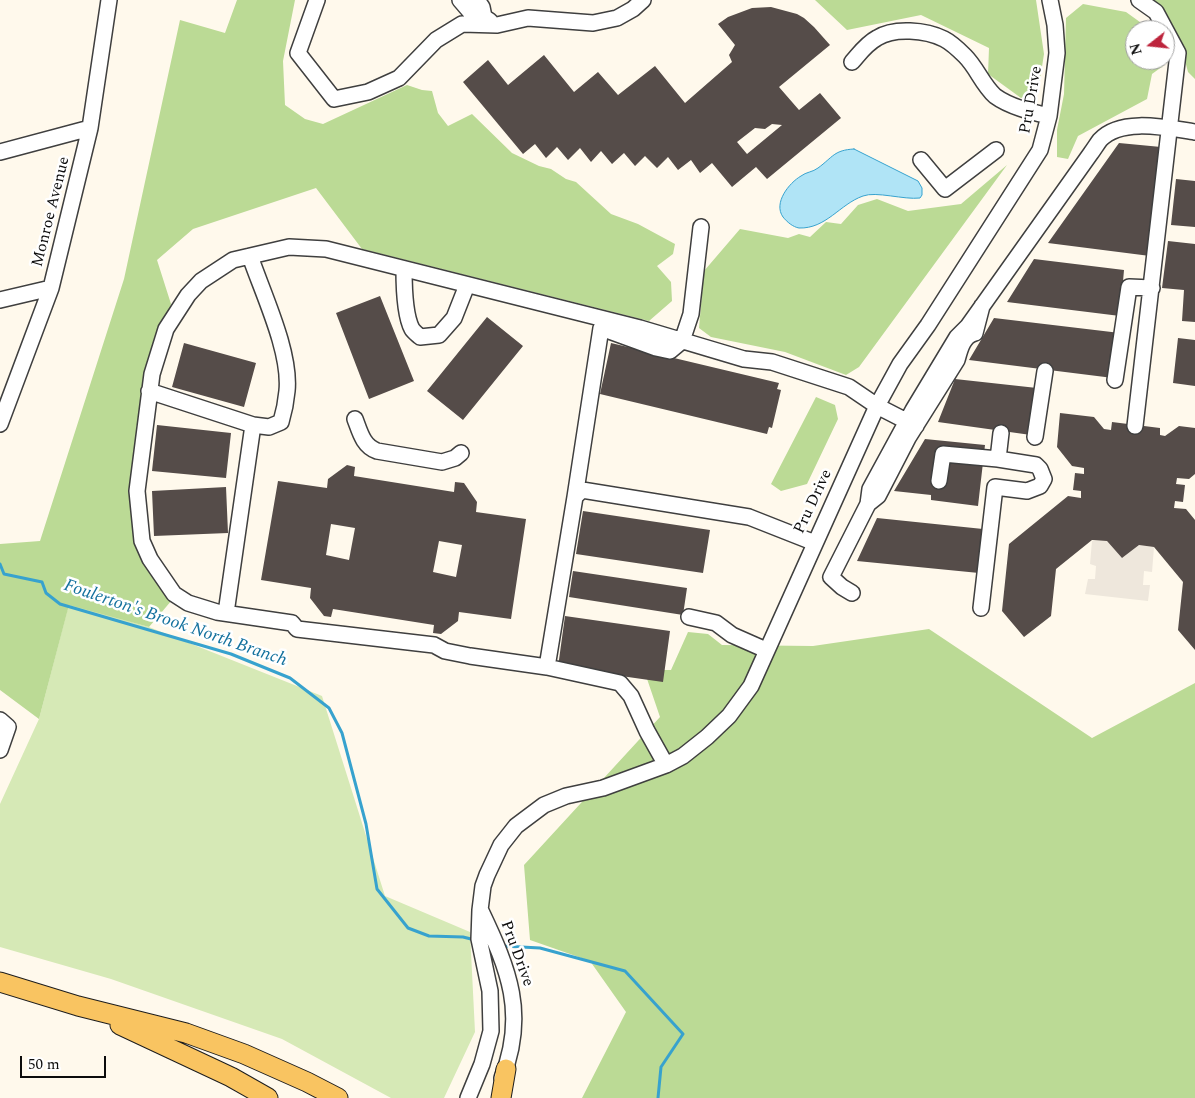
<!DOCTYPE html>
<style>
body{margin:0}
#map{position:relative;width:1195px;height:1098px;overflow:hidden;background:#fff9ec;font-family:Spectral,serif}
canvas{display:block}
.north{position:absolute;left:1125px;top:20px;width:50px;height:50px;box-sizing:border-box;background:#fff;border:1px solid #9e9e9e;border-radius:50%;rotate:254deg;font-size:14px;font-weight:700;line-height:20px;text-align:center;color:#0c0c0c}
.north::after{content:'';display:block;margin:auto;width:18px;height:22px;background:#bd243c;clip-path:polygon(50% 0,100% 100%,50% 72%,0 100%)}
.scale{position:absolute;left:20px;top:1056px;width:86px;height:22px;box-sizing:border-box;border:2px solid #0c0c0c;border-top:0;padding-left:6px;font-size:15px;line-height:18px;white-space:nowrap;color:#0c0c0c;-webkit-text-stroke:4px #fff;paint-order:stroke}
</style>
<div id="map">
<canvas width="1195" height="1098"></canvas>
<div class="north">N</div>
<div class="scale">50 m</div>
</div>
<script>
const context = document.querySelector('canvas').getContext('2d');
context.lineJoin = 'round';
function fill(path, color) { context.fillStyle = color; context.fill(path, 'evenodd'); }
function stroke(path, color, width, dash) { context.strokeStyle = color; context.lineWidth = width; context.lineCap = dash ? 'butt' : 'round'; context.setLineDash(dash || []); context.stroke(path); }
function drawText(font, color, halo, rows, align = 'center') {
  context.font = font + ' Spectral,serif'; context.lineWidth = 5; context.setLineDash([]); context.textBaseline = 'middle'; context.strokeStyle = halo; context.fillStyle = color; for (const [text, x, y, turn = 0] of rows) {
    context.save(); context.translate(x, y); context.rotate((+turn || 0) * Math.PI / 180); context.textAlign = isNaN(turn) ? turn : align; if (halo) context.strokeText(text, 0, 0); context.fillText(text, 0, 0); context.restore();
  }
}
const green = new Path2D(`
 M69,604L149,627L322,696L385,896L470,932L475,1032L444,1098H391L282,1039L111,979L0,947V804L39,719Z`);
const forest = new Path2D(`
 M237,0H295L283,61L285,105L305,119L323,124L407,85L422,90L432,91L438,113L448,126L472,114L512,153L539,166L551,169L566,179L576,182L611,214L638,224L675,244L673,254L657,266L671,282L672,301L649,321L362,249L316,188L193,229L157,260L171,304L136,428L137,543L172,600L149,627L69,605L39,719L0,690V544L40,541L124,279L180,20L225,33Z
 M815,0H1036L1044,54L1038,92L1021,98L988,74L989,48L921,15L847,30Z
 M1149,0H1195V79L1188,72L1183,53Z
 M1083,4L1126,12L1151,30H1135V60H1162L1163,66L1152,74L1147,99L1078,136L1068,159L1057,157V130L1064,94L1066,18Z
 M1007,165L859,367L846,375L785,352L711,337L699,328L704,271L740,229L788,238L799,234L810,237L826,222L841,224L858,205L877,199L908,211L961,204Z
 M816,397L835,405L838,419L807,484L781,491L771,484Z
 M929,629L1092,738L1195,683V1098H582L626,1012L590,961L530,940L524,865L660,717L644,670H671L688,632L708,634L722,645L813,646Z`);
const plaza = new Path2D(`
 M1092,541H1107L1122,558L1139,545L1154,547L1152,572L1144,571L1143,585H1150L1148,601L1085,594L1088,579H1095L1096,566L1090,564Z`);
const water = new Path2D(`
 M854,149L918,181L922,188V195L920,198C904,200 876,191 863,196C840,204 826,229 799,228C793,227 787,222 783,217C773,203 789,183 801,176C806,172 813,172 818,168C833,157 834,150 854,149Z`);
const stream = new Path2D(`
 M0,564L4,574L42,582L46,593L60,604L231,654L290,678L329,708L342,733L366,824L377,889L408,928L429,936L463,937L475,940
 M503,946L540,948L625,971L683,1034L661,1067L658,1098`);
const building = new Path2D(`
 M771,7L797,14L804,18L814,27L830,45L779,87L799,110L820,93L841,118L767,179L756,167L732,187L712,163L700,173L691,160L678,170L668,157L657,168L645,156L635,166L624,153L612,164L601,151L591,162L580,148L568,160L557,147L546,158L535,144L523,154L463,82L488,60L508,85L544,55L574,92L598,72L618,95L655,66L685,103L732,62L729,55L735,45L718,24L728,17L752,8ZM772,124L782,125L747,154L737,142L755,128L765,129Z
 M1119,143L1161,147L1150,256L1048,243Z
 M1176,179L1195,181V227L1171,225Z
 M1168,241L1195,244V322L1182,321L1184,290L1162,288Z
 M1034,259L1124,270L1120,316L1007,302Z
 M380,296L414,381L369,399L336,313Z
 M487,317L523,346L463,420L427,391Z
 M994,318L1120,333L1113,378L969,360Z
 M1178,338L1195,340V386L1173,383Z
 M184,343L256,363L244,407L172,387Z
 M611,343L779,383L777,389L781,390L772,428L769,427L767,434L600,394Z
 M955,379L1037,388L1031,435L938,422Z
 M1060,413L1094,417L1104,429L1111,430L1112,422L1160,428V435L1165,436L1179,426L1195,428V474L1189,479L1177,478L1176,484L1185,485L1183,502L1175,501L1174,508L1186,509L1195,520V650L1178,630L1183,582L1154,547L1139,545L1122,558L1107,541L1092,540L1056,569L1051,616L1024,637L1002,611L1009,544L1068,496L1081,498V491L1073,490L1074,482L1075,473L1084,474V468L1072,466L1057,447Z
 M157,425L231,433L226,478L152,471Z
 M925,439L985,445L978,506L931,500V495L894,491Z
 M347,465L355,467L354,476L454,492L455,482L464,483L477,502L476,512L526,519L511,619L459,612L458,621L441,634L433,633L434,625L333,609L331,617L324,616L310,598L311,588L261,580L278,481L327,488L328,479ZM331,524L355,528L349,560L326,555ZM439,541L462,545L456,577L433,572Z
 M226,487L228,533L154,536L152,491Z
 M583,511L710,530L703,573L576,554Z
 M877,518L983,529L979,573L857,561Z
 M573,571L687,588L683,615L569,597Z
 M565,616L670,631L663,682L558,667Z`);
const minor = new Path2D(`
 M317,0L298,53L334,99L368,92L399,78L436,40L462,24L497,25L528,18L593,23L617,18L633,9L643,0
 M460,0L472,14L484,17L490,21
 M477,0L482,7L484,17
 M852,62C860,53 866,44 877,38C894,27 926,30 944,39C952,43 959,50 965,56C977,68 982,84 995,96C1010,107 1032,112 1049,116
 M0,152L90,128
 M921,160L945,189L996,150
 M404,269C404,284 405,316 412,329C414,332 418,335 420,337L439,335L454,318L467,285
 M0,300L51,288
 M982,306L975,333C963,336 960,349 957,360L908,438L878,496L868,504L870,489L913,410L957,337L968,326L1091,153C1094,149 1097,144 1100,140C1121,117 1168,128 1195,132
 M1115,380L1129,287L1152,288
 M149,391L253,425
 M355,419C360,432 363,446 377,451L442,462L455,458L461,453
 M0,424L51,288L90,128L109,0
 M1135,426L1178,53L1156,12L1139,0
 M1035,437L1045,371
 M939,481L943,454L998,459L1001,433
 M575,497L601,328L656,348L670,351L682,341L691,314L701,227
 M852,593L842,587L831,577L868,504
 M981,608L995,487L1027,491L1040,486L1044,479L1040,469L1036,465L998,459
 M226,613L253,425L269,427L281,422C284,412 286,402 287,391C291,352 263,294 250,256
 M689,617L716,623L732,635L766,650
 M547,667L575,497L582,490L749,517L815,543
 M0,720L8,727L0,750
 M666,765L647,731L631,696L620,683L547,667L470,656L445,651L434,645L297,629L292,623L217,612L188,603L174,594L150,559L142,541L137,491L152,374L166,329L188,295L201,281L233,260L289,247L326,249L640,328L744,359L772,362L849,387L877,406L916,426
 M481,911C509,970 527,1014 502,1078
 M468,1098L482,1064L491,1031L490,991L479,939L480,910L483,886L487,875L501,845L516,826L544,805L566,796L603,788L666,765L683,756L707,737L729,716L751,686L877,406L900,364L928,325L1040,150L1049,116L1057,53L1055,25L1050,0`);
const major = new Path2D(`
 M0,982L78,1006L186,1033L244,1054L307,1082L338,1098
 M120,1025L231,1077L268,1098
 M501,1098L506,1069`);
const streetNames = [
 ["Pru Drive",1032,100,-80],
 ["Monroe Avenue",52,212,-76],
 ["Pru Drive",814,502,-65],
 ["Pru Drive",516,954,70]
];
const waterNames = [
 ["Foulerton's Brook North Branch",175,624,19]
];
fill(green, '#d6e9b6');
fill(forest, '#bbda95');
fill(plaza, '#eee7dc');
fill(water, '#b0e4f6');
stroke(water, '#37a2ce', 1);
stroke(stream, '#37a2ce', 3);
fill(building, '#554c49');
stroke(minor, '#3f3f3f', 18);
stroke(major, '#1d1d1d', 21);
stroke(minor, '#fff', 15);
stroke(major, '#f9c461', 19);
drawText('16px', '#0c0c0c', '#fff', streetNames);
drawText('italic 18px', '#15729e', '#fff', waterNames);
</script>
